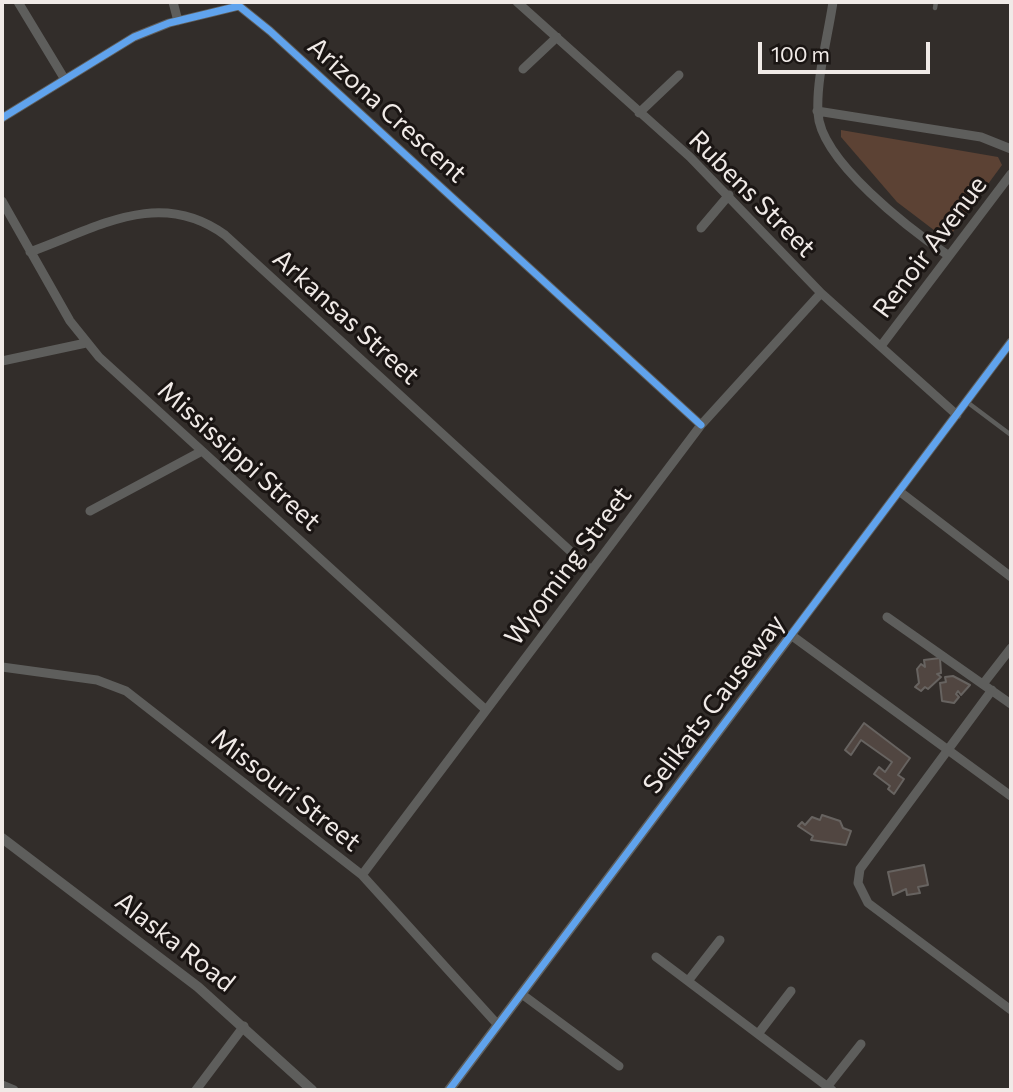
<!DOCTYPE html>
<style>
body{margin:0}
#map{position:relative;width:1013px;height:1092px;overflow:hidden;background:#322d2a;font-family:Commissioner,sans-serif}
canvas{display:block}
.frame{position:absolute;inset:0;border:4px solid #f0eae7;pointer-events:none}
.scale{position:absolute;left:758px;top:42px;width:172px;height:32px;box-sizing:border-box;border:4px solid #f0eae7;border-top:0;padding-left:9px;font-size:21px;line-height:24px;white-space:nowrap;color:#f0eae7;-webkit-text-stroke:5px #1a1513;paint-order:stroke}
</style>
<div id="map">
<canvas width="1013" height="1092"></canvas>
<div class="frame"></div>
<div class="scale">100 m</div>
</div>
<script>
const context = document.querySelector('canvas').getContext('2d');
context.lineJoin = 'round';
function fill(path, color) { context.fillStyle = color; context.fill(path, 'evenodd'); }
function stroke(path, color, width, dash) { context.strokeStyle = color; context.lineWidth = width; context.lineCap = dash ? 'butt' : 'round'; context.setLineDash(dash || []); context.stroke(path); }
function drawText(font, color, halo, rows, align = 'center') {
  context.font = font + ' Commissioner,sans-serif'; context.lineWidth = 6; context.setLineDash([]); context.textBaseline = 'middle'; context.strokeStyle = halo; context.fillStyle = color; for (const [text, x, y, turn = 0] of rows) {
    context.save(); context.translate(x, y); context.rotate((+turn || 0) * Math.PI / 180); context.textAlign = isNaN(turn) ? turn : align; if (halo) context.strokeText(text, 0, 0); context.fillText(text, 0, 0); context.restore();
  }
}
const green = new Path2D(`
 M841,130L998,157L1002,165L947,240L897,202L841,137Z`);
const building = new Path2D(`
 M940,658L941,673L937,674L941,677L928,689L925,687L921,691L915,687L919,683L917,669L921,664L925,667L924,660Z
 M953,676L970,685L961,695L958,691L956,694L959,697L954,703L942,701L940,683L946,682L945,677Z
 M864,723L910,758L898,775L904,779L894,794L888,789L890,786L874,774L879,767L885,772L892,762L861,740L851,755L845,750Z
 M822,815L840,821L843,828L851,831L846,845L811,840L813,836L798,826L802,822L805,825L812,817L820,820Z
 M924,865L928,885L918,887L920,893L907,895L906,889L893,895L888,872Z`);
const service = new Path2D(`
 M935,8L936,2
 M967,402L1011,435`);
const minor = new Path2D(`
 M18,2L64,78
 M173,2L178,21
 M517,2L690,157L821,293L957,415
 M833,2C828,36 816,80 818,113C820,161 911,230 949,256
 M523,69L557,37
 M817,111L981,137L1011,149
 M639,113L679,75
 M2,118L134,37L169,23L239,6L270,31L701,425
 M2,201L70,321L99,357L486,710
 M701,228L729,195
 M30,252C97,228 159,187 225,235L591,570
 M1011,342L791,635L1011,796
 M881,346L1011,174
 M2,361L86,343
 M899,491L1011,577
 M90,511L202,451
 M887,617L1011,704
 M2,667L97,680L126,691L362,875L498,1025
 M983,684L1011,648
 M992,690L860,869L858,883L868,903L1011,1010
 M362,875L701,425L821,293
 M656,957L832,1090
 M688,981L720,940
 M523,995L619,1066
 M758,1034L791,991
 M2,1085L14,1090
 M827,1087L861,1044
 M196,1090L244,1026`);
const tertiary = new Path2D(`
 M2,838L198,987L312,1090
 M449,1090L791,635`);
const cycleway = new Path2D(`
 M2,118L134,37L169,23L239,6L270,31L701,425
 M449,1090L1011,342`);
const streetNames = [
 ["Arizona Crescent",387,110,42],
 ["Rubens Street",752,194,45],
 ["Renoir Avenue",930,247,-53],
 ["Arkansas Street",346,317,42],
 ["Mississippi Street",239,456,42],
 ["Wyoming Street",568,566,-53],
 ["Selikats Causeway",714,704,-53],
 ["Missouri Street",286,790,38],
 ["Alaska Road",175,942,38]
];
fill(green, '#5c4234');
fill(building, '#514641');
stroke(building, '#676360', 2);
stroke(service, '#5e5e5c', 4.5);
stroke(minor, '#5e5e5c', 9);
stroke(tertiary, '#5e5e5c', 10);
stroke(cycleway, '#60a3ed', 7);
drawText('26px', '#f0eae7', '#1a1513', streetNames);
</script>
